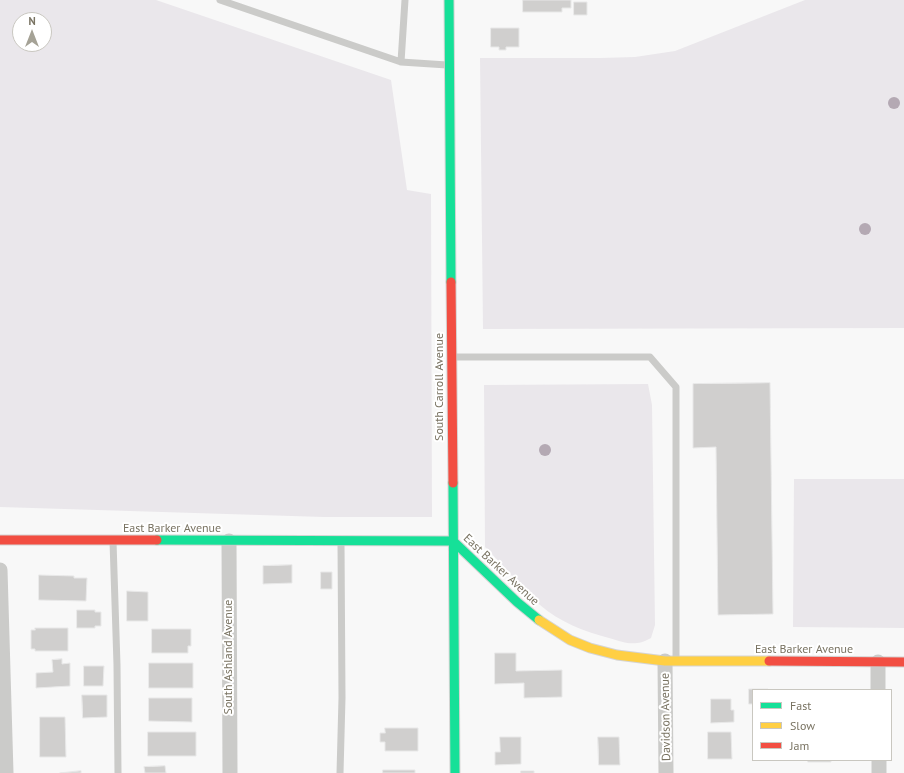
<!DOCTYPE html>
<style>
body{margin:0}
#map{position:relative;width:904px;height:773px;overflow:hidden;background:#f8f8f8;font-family:"PT Sans",sans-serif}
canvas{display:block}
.legend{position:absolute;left:752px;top:689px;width:140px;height:72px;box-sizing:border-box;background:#fff;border:1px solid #c9c7c0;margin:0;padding:5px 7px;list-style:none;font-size:12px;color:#797362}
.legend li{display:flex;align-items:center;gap:8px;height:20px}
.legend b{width:20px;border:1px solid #c9c7c0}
.north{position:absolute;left:12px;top:12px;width:40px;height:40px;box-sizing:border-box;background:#fff;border:1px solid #c9c7c0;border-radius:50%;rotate:0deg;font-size:11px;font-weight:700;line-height:16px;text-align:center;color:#797362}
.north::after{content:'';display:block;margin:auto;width:14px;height:18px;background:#a5a296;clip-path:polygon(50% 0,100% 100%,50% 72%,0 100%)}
</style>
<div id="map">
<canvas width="904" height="773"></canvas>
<ul class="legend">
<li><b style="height:5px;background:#16e098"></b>Fast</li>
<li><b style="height:5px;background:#ffcf43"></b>Slow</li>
<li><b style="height:5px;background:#f24e42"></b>Jam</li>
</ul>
<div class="north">N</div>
</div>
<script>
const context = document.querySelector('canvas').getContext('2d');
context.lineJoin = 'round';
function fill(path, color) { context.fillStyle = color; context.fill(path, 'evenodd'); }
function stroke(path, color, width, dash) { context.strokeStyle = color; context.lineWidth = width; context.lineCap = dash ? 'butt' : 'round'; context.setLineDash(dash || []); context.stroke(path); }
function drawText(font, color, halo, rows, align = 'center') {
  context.font = font + ' "PT Sans",sans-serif'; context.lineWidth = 4; context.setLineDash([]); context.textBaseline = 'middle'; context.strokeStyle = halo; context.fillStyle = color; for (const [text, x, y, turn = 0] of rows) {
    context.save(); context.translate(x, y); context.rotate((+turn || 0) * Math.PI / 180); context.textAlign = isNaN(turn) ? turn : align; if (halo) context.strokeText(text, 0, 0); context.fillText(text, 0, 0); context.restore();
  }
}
const green = new Path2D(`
 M0,0H156L391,80L407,190L431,194L432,517H324L0,507ZM20,20H44V44H20Z
 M805,0H904V328L483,329L480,58H600L635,57L675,51Z
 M648,384L652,405L655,625L651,638C635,647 626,643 609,638C586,632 559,622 540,605C521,587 504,566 485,547L484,385Z
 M794,479H904V628L793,627Z`);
const building = new Path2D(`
 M523,0H571V8H562V12H523Z
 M574,2H587V15H574Z
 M491,28H519V47H506V50H499V47H491Z
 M770,383L773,614L718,615L716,447L693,448V384Z
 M292,565V583L263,584V566Z
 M321,572H332V589H321Z
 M39,575L74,576V578H87L86,601L39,600Z
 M127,591L148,592V621H127Z
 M77,610H95V612H101V626H95V628H77Z
 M35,628H68V651H35V649H31V630H35Z
 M152,629H191V646H188V653H152Z
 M495,653H516V671L562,670V697L524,698V683L495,684Z
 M62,659V664L70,663V686L36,688V673L53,672L52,660Z
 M149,663H193V688H149Z
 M84,666H104L103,686H84Z
 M749,689H768V690H753V704H749Z
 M82,695H107V717L83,718Z
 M149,698H192V722L149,721Z
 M711,699H731V710H734V722L711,723Z
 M40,717H65L66,757H40Z
 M385,728H418V751H385V742H380V733H385Z
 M148,732H196V756H148Z
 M708,732H731L732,759H708Z
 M500,737H521V764L495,765V752H500Z
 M598,737H619L620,765H599Z
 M808,760H831V762H808Z
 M165,766L166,773H145L144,767Z
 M383,770H415V773H383Z
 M81,771V773H60Z
 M521,771H534V773H521Z`);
const lane = new Path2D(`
 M220,0L401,62L447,65
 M401,62L405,0
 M454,357H650L676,387V659
 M113,541L117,665L118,773
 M340,773L342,698L341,543`);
const street = new Path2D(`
 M229,541L230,773
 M0,570L6,773
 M665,661L666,773
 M878,662V690
 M879,760V773`);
const fast = new Path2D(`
 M449,0L451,282
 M453,483L455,773
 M157,540L453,541L517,602L539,620`);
const slow = new Path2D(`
 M539,620L570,640L590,648L617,655L665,661H769`);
const jam = new Path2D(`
 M451,282L453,483
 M0,540H157
 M769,661L904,662`);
const trees = [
 [894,103],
 [865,229],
 [545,450]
];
const streetNames = [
 ["South Carroll Avenue",440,387,-90],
 ["East Barker Avenue",172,529],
 ["East Barker Avenue",501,570,43],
 ["East Barker Avenue",804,650],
 ["South Ashland Avenue",229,657,-90],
 ["Davidson Avenue",666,717,-91]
];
fill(green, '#eae7eb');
fill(building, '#d0cfce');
stroke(building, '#e8e8e8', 1);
stroke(fast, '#d5d4d3', 11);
stroke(slow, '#d5d4d3', 11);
stroke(jam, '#d5d4d3', 11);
stroke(lane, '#cbcbc9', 7);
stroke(street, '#cbcbc9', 15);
stroke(fast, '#16e098', 9);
stroke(slow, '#ffcf43', 9);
stroke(jam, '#f24e42', 9);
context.fillStyle = '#b4a9b3';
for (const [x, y] of trees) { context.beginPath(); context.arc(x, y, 6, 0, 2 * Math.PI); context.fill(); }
drawText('12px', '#797362', '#fff', streetNames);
</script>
